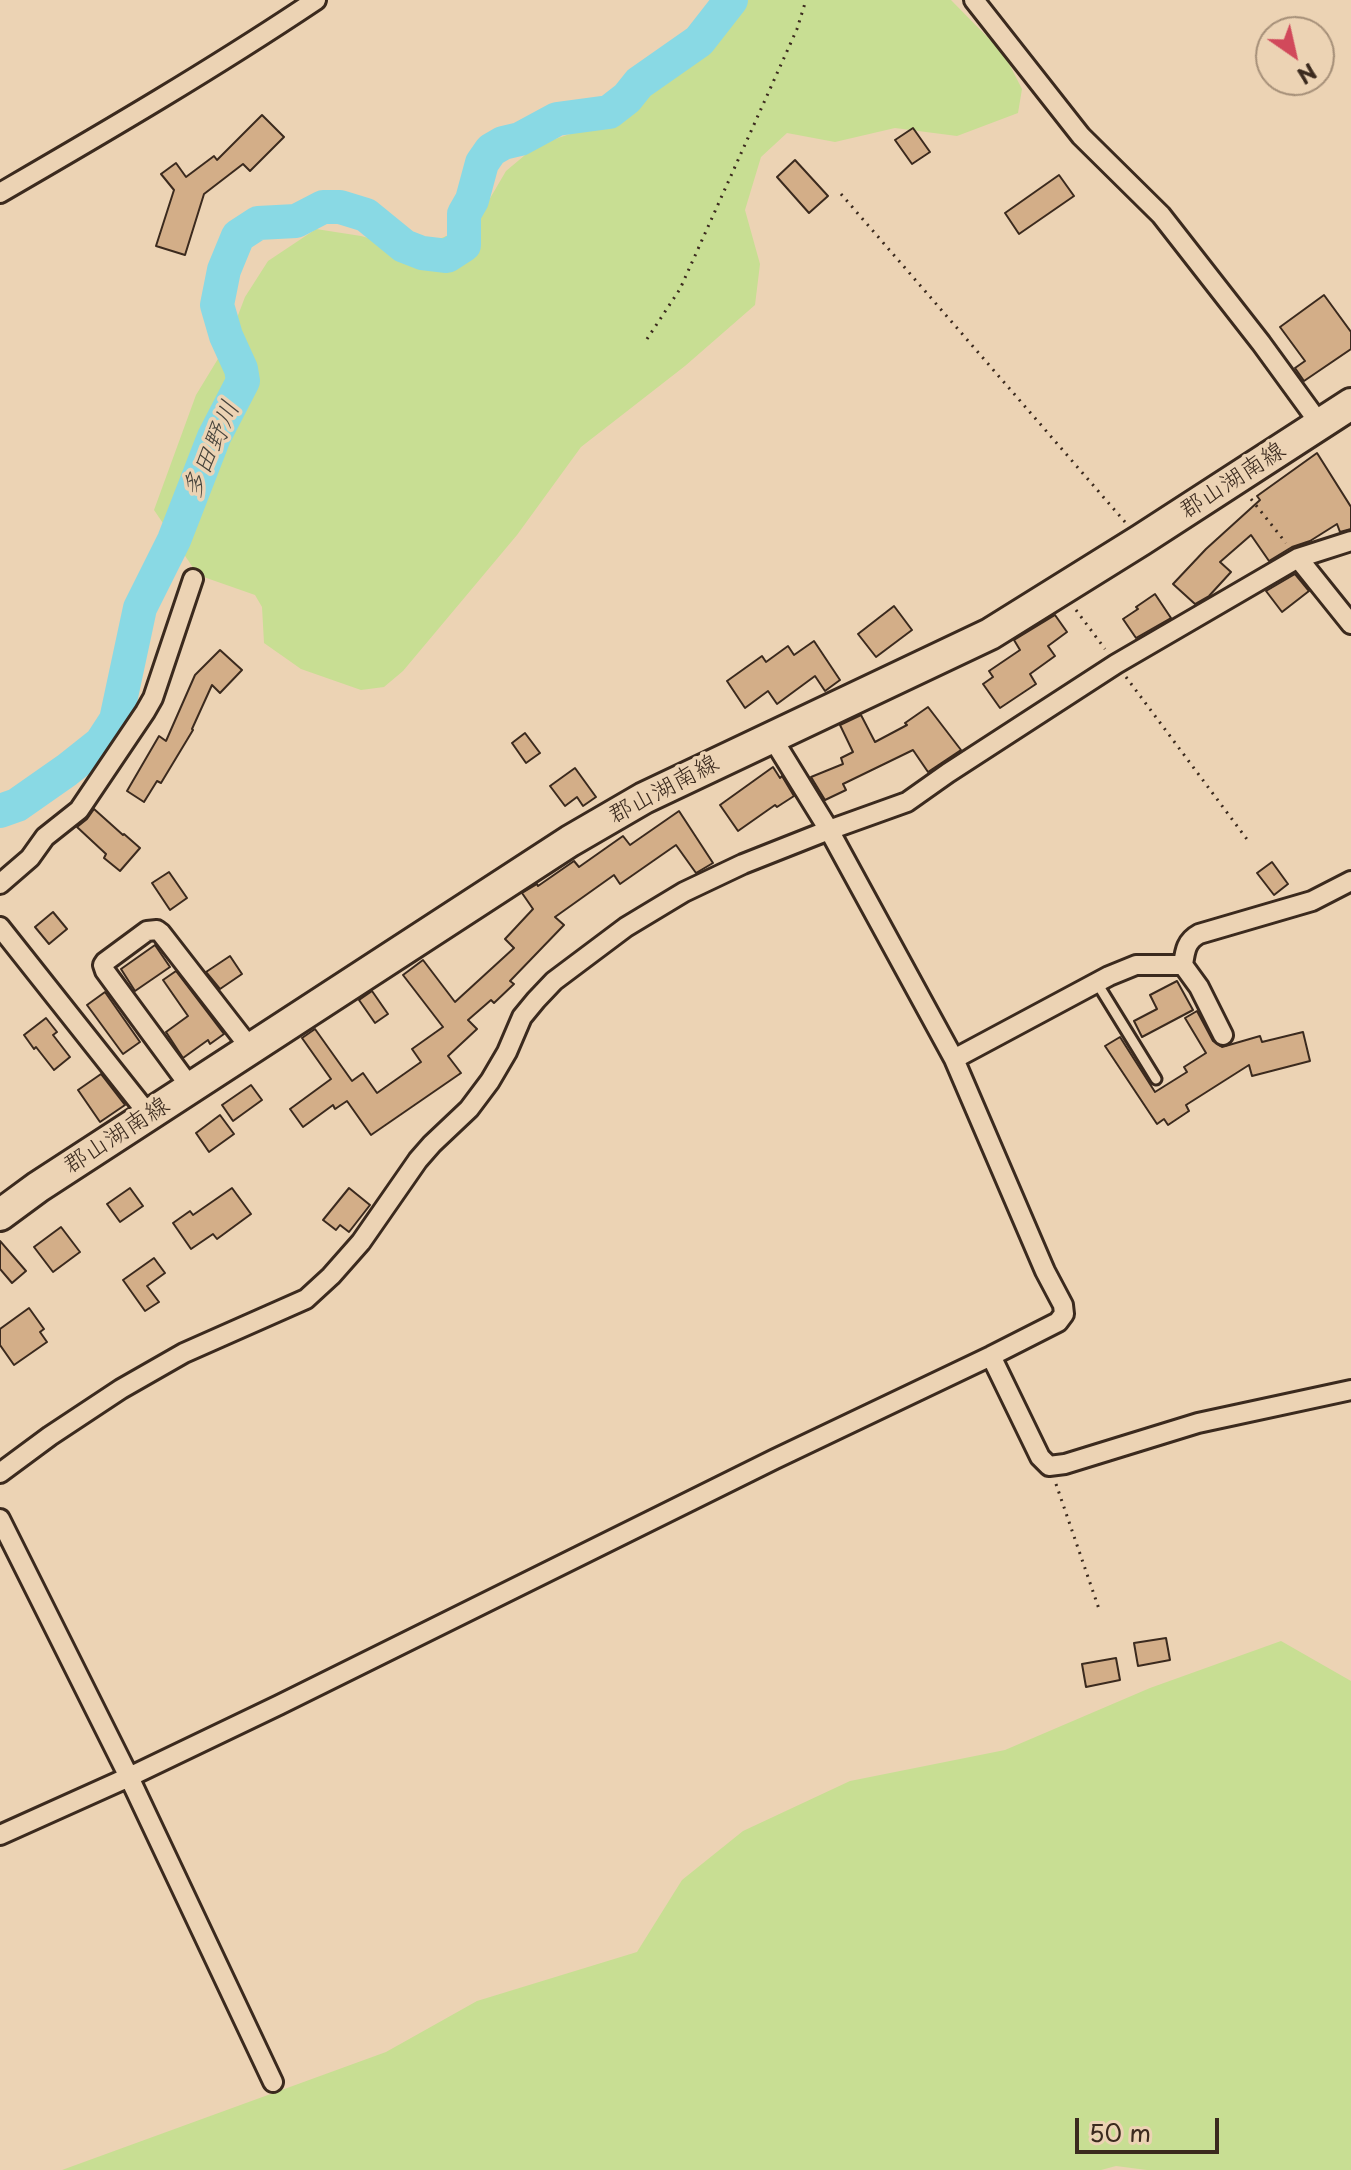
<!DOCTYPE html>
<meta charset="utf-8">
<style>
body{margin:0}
#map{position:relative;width:1351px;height:2170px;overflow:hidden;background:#ecd3b4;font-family:"Playpen Sans",sans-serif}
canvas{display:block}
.north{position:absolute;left:1255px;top:16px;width:80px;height:80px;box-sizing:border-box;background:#ecd3b4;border:2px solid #a58f78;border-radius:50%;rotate:146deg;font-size:22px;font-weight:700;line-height:32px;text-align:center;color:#3b2a1e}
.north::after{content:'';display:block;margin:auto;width:28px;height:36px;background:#d1495b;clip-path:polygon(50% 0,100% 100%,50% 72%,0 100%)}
.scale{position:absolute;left:1075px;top:2118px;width:144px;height:36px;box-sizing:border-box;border:4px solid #3b2a1e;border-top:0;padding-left:10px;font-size:24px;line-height:28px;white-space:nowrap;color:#3b2a1e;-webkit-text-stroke:6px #ecd3b4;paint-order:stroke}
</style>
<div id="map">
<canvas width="1351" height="2170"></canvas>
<div class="north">N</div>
<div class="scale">50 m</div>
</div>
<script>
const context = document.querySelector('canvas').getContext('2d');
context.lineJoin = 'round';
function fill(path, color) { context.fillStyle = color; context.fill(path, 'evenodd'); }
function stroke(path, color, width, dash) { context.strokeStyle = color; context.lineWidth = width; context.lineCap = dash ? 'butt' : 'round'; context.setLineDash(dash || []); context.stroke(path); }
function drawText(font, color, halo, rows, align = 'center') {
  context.font = font + ' "Playpen Sans","Klee One",sans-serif'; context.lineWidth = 7; context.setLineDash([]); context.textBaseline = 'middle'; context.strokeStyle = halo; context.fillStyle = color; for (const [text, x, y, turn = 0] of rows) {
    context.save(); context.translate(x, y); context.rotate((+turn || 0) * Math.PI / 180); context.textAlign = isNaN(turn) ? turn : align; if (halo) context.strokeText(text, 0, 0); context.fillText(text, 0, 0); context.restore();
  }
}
const green = new Path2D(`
 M729,0H951L1004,54L1022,89L1018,113L957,136L895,128L835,142L787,133L761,157L745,210L760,264L755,305L685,366L581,447L517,535L403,671L384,687L361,690L301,669L264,643L262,607L255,595L198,575L154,510L196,395L227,344L245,297L268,261L316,229L361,236L413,250L475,224L506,171L537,145L576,132L678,73Z
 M1281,1641L1351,1681V2170H1147L1116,2166L1101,2170H62L386,2052L477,2001L637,1952L682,1880L743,1831L850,1781L1005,1750L1150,1688Z`);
const river = new Path2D(`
 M0,811L17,805L67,770L101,743L116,720L140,608L174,540L214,437L243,381L241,369L226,336L217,305L224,270L238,236L258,223L296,221L323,207H340L366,215L404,246L422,253L447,256L464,245V214L472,200L482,163L491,150L503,143L520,139L557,119L609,112L627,98L639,83L699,41L731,0`);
const building = new Path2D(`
 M262,115L284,137L250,171L243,164L204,194L185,255L156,246L174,190L161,174L176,163L186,177L214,156L217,160Z
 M913,128L930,152L912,164L895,140Z
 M795,160L828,196L809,213L777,177Z
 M1059,175L1074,196L1019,234L1005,213Z
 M1324,295L1351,332V349L1304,381L1295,368L1305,361L1280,327Z
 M1317,453L1351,507V529L1340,532L1337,524L1310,541L1292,547L1269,561L1251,535L1220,562L1231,572L1209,596L1195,604L1173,584L1206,549L1260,500L1257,496Z
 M1295,574L1309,591L1282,612L1266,591Z
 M1155,594L1171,618L1136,638L1123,619L1138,609L1136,607Z
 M894,606L912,630L876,657L858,634Z
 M1055,615L1067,632L1048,646L1055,656L1030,674L1036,684L1000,708L983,684L993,677L989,671L1020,650L1014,640Z
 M814,641L840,680L825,691L815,676L777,704L768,691L745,708L727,681L762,656L766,662L788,646L794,655Z
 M220,650L242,670L220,693L212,685L192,729L193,730L161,783L157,781L144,802L127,791L159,736L166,741L195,675Z
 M928,707L961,750L928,772L913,750L843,784L846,790L825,800L811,777L843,764L841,758L853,752L840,725L861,715L875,742L907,725L905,723Z
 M525,733L540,753L526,763L512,743Z
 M773,767L780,778L782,776L794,796L777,807L775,805L738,831L720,805Z
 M575,768L596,797L583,806L577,797L565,806L550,786Z
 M94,809L123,835L124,834L140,848L120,871L104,858L106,854L77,827L87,819Z
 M679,811L713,863L696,873L676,845L620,884L614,875L555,917L564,925L510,981L514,984L494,1003L491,1000L468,1020L477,1029L448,1056L461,1073L371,1135L347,1101L335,1109L333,1105L303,1127L290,1109L331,1079L302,1038L315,1029L352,1081L363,1073L377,1093L421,1062L412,1049L443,1027L403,975L423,960L455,1002L514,948L505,939L533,909L522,893L537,884L538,886L574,861L579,867L623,836L630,845Z
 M1272,862L1288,884L1274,895L1257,873Z
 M169,872L187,898L170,910L152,883Z
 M53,912L67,929L49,944L35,927Z
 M155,945L170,967L135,991L121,969Z
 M230,956L242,974L220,989L206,972Z
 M176,971L224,1034L210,1044L208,1040L183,1058L166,1032L188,1016L163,980Z
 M1177,981L1193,1010L1142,1037L1134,1021L1157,1009L1150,995Z
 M372,991L388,1014L375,1023L359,1000Z
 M105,992L140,1042L123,1054L87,1005Z
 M1197,1011L1213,1041L1222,1047L1260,1036L1262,1042L1303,1032L1310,1061L1252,1076L1249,1065L1186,1105L1189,1111L1168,1125L1164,1119L1157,1124L1105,1046L1120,1037L1155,1092L1187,1072L1184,1067L1206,1053L1185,1018Z
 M46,1018L57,1032L53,1035L70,1057L54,1070L36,1047L34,1049L24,1035Z
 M101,1074L125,1105L100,1122L78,1090Z
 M251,1085L262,1100L233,1121L222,1105Z
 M220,1115L234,1134L209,1152L196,1133Z
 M130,1188L143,1206L120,1222L107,1204Z
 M232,1188L251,1214L217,1239L213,1234L191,1249L173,1223L190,1211L193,1215Z
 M349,1188L370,1205L349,1232L340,1225L336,1230L323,1220Z
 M61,1227L80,1252L53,1272L34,1247Z
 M0,1241L26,1271L12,1283L0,1269Z
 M154,1258L165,1273L147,1286L159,1302L145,1311L123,1280Z
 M29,1308L44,1329L40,1332L47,1342L14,1365L0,1345V1329Z
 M1166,1638L1170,1660L1138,1666L1134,1643Z
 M1116,1658L1120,1680L1086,1687L1082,1664Z`);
const path = new Path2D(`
 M841,194L1125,522
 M647,339L680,289L797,29L806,0
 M1251,499L1286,543
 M1076,610L1105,649
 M1126,677L1249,842
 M1056,1484L1099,1609`);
const service = new Path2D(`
 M1097,983L1156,1079`);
const minor = new Path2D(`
 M974,0L1081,136L1161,215L1261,343L1320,424
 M0,193C107,131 213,69 316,0
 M1298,558L1351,624
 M0,884L30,858L45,837L79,810L145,712L153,698L193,579
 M0,927L149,1115
 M1183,965C1185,951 1186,941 1199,934L1312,901L1351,881
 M954,1059L1109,976L1136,965H1183L1199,987L1223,1035
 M191,1088L105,971L103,965L105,962L147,931L157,930L161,933L251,1049
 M991,1356L1040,1457L1049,1466L1065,1464L1198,1423L1351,1390
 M0,1473L50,1436L121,1389L184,1353L306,1299L331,1276L361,1242L418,1160L432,1144L469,1109L490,1081L507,1052L522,1017L536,1000L554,981L626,927L684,892L743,864L829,830L907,802L948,773L1116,664L1298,558L1351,541
 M0,1519L129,1777L273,2082
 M0,1835L129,1777L279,1705L775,1459L991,1356L1058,1322L1064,1314L1063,1305L1045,1271L954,1059L829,830L771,736`);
const primary = new Path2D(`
 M0,1215L38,1187L570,841L644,798L990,634L1141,540L1351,404`);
const streetNames = [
 ["郡山湖南線",1233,481,-33],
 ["郡山湖南線",664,790,-28],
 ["郡山湖南線",117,1136,-33]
];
const waterNames = [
 ["多田野川",212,450,-66]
];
fill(green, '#c8de93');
stroke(river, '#89d9e4', 34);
fill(building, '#d3ae88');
stroke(building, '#3b2a1e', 2);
stroke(service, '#3b2a1e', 15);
stroke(minor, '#3b2a1e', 24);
stroke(primary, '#3b2a1e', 36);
stroke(path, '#3b2a1e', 3, [2, 6]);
stroke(service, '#ecd3b4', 9);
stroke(minor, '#ecd3b4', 18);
stroke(primary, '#ecd3b4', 30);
drawText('24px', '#3b2a1e', '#ecd3b4', streetNames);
drawText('italic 26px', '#47443c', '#ecd3b4', waterNames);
</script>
